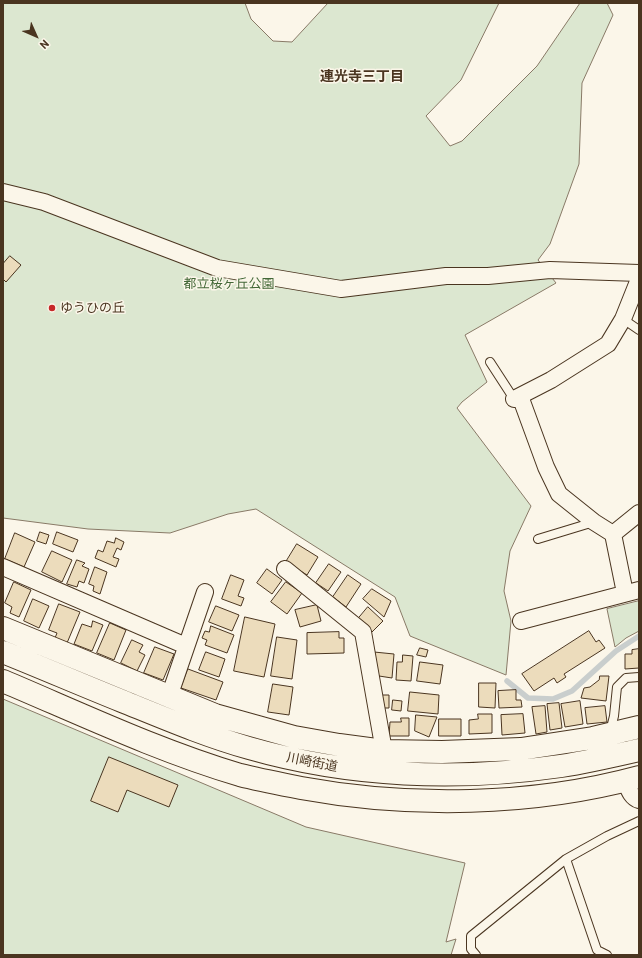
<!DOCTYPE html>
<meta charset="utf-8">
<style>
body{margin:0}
#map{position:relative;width:642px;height:958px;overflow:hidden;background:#fbf6e9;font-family:Barlow,sans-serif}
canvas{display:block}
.frame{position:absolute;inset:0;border:4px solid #4a3520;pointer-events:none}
.north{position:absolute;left:16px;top:16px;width:40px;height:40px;-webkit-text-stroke:3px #fbf6e9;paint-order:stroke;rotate:135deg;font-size:11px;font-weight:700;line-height:16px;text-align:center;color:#4a3520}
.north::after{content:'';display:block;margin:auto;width:14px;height:18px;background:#4a3520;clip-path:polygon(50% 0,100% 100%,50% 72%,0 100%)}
</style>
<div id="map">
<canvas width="642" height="958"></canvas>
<div class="frame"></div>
<div class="north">N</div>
</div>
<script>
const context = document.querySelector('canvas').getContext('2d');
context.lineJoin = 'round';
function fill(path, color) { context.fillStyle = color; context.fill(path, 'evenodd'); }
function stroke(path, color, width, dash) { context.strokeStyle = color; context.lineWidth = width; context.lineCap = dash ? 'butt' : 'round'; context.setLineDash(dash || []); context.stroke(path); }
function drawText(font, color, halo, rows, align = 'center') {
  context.font = font + ' Barlow,"Noto Sans JP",sans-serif'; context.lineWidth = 3; context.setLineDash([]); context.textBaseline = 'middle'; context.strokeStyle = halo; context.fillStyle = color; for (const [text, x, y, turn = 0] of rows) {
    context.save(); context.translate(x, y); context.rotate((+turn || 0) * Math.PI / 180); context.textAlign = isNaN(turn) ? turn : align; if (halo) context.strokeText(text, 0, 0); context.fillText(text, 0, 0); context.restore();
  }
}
const green = new Path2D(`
 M3,3H245L251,19L273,41L292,42L328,3H499L461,80L426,116L450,146L462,141L537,66L580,3H607L613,15L582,83L579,164L550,244L538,260L556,283L465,335L487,382L462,402L457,408L531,506L510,551L504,591L511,621L506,675L410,636L395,597L256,509L228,514L170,533L88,529L3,518Z
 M639,601V631L626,638L615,647L607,609Z
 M3,699L306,827L465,863L446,942L456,939L451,955H3Z`);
const stream = new Path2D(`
 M507,681L528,698L553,699L572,691L616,651L639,636`);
const building = new Path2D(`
 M10,256L21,265L6,282L3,279V264Z
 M40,532L49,535L46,544L37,541Z
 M57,532L78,540L73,552L53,544Z
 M15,533L35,542L24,567L5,559Z
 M116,538L124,542L121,550L117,548L113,557L119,559L116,567L95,558L98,550L103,552L107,541L114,543Z
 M297,544L318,557L307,575L286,562Z
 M52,551L72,560L62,582L42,572Z
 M77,560L85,563L82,566L89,569L84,583L79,581L77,587L67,584Z
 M329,564L341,572L328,591L316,583Z
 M95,567L107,572L100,594L93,591L94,586L89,584Z
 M267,569L282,580L272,594L257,583Z
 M231,575L244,580L238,596L244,598L241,606L222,599Z
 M348,575L361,584L346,607L333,597Z
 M14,582L31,590L19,617L10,613L12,607L5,603Z
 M286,582L302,593L287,614L271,602Z
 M372,589L391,601L384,617L363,599Z
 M33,599L49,606L39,628L24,621Z
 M59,604L80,612L67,643L55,638L57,633L49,630Z
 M317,605L321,621L300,627L295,610Z
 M216,606L239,615L232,631L209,622Z
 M368,607L383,621L372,632L358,619Z
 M245,617L275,624L264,677L234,671Z
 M93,621L103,625L92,651L74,644L82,624L91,627Z
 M110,623L126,630L114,660L97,653Z
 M211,626L234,635L227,653L205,645L207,640L202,638L205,631L209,632Z
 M589,631L596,642L599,640L605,648L564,674L566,677L557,683L554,678L534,691L522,674Z
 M339,632V638H344V653L307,654V633Z
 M277,637L297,640L292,679L271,676Z
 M132,640L143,645L139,652L145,655L137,671L121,663Z
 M155,647L174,654L163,680L144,673Z
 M420,648L428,650L426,657L417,655Z
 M639,649V668L625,669V654H632V650Z
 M206,652L225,659L219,677L199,670Z
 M374,652L394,654L392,678L379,676Z
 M403,655L413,656L411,681L396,680L397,662H402Z
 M420,662L443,665L440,684L417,681Z
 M188,669L223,682L216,700L181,688Z
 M600,676H609L606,701L581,698L584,688L590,687L599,680Z
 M479,683H496L495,708L479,707Z
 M273,684L293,687L289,715L268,712Z
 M516,690V700H521L522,707L499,708L498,691Z
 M410,692L439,695L438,714L408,711Z
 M380,695H389V708H383Z
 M393,700L402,701L401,711L392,710Z
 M580,701L583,724L565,727L561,704Z
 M559,703L562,728L550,730L547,704Z
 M545,706L547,732L536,734L532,707Z
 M605,706L607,722L587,724L585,708Z
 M478,714H492V733L469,734V720L478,719Z
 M523,714L525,733L502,735L501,715Z
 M416,715L437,717L429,737L415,731Z
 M401,718H409V736H389L390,722H401Z
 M439,719H461V736H439Z
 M109,757L178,785L169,807L127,790L118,812L91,801Z`);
const lane = new Path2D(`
 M623,319L639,330
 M490,362L514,399
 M538,539L594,522
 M610,732L614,716L617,687L626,678L639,677
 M566,859L597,950L607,955
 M476,955L471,949V936L566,859L607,836L639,821`);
const street = new Path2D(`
 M3,192L44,202L217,268L341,289L446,276H488L550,270L639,273
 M520,396L546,467L559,494L594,522L613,534L639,513
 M514,399L551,380L608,344L623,319L639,279
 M613,534L625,593
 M3,567L186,646
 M285,569L363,632L384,751
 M521,621L639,590
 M169,697L205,592
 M625,781C628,788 631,798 639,800`);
const primary = new Path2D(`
 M3,628L215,715L294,737L339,745L384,751L442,752L521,749L593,738L639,727
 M3,652C43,668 82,685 122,701C164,718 206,736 249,748C350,777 458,781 561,766C587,762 613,756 639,750
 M3,681C81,714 159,751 240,775C260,780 281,784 301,788C410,808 532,806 639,777`);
const markers = [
 [52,308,4,"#c62828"]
];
const parkNames = [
 ["都立桜ヶ丘公園",229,284]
];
const poiNames = [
 ["ゆうひの丘",60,308]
];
const streetNames = [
 ["川崎街道",312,762,11]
];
const neighbourhoodNames = [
 ["連光寺三丁目",362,76]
];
fill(green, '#dce7d0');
stroke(green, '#887966', 1);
stroke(stream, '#c9cecd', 5.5);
fill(building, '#ecdcbc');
stroke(building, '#4a3520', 1);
stroke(lane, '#4a3520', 10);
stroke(street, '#4a3520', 18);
stroke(primary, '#4a3520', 24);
stroke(lane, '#fbf6e9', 8);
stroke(street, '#fbf6e9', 16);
stroke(primary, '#fbf6e9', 22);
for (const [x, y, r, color] of markers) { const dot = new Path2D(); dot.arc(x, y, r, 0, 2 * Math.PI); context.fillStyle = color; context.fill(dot); stroke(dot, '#fbf6e9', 1.5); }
drawText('13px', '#436837', '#fbf6e9', parkNames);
drawText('13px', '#4a3520', '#fbf6e9', poiNames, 'left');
drawText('13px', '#4a3520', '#fbf6e9', streetNames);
drawText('bold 14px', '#4a3520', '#fbf6e9', neighbourhoodNames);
</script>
